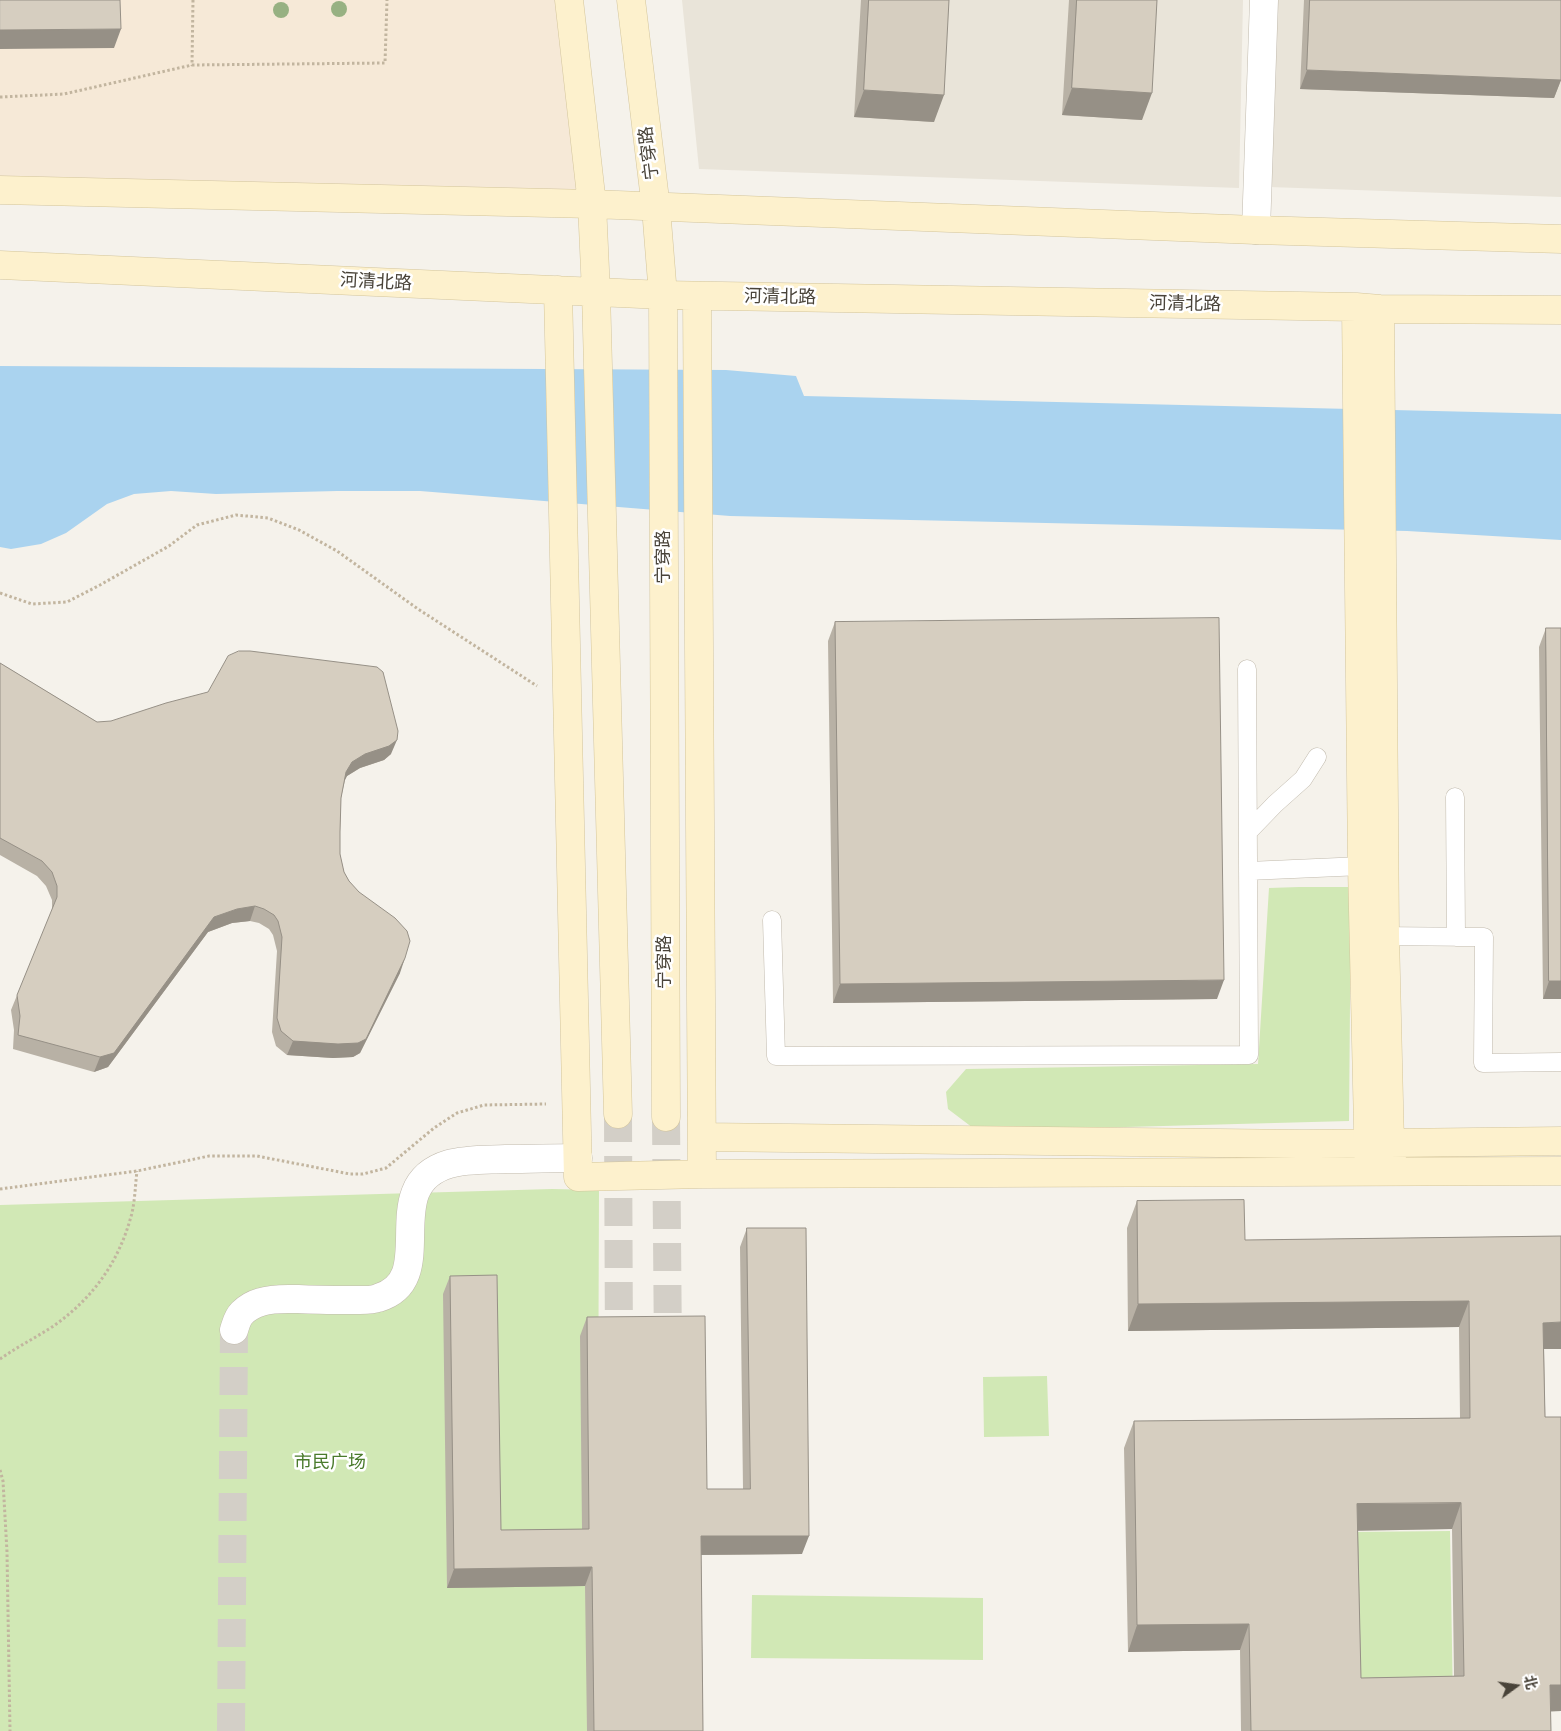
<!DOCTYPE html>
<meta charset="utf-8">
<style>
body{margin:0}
#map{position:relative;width:1561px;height:1731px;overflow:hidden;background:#f5f2eb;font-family:Quicksand,"Noto Sans SC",sans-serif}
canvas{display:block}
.north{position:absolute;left:1491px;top:1661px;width:50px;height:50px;-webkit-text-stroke:4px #fff;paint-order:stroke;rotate:76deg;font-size:14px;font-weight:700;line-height:20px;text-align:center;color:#494339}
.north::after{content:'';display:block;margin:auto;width:18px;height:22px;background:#494339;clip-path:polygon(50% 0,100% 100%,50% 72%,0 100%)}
</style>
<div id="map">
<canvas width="1561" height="1731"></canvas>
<div class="north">北</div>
</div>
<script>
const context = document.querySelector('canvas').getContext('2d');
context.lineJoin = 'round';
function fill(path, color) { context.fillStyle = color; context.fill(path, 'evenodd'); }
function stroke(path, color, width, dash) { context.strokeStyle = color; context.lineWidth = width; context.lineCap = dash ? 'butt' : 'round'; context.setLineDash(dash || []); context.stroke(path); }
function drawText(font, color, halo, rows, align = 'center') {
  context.font = font + ' Quicksand,"Noto Sans SC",sans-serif'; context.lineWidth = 5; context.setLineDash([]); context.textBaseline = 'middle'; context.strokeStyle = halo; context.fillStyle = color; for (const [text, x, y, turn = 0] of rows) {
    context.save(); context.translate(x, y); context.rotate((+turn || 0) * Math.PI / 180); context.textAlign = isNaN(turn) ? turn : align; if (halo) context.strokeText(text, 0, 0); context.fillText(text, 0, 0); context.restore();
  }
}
const residential = new Path2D(`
 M682,0H1243L1239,188L699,169Z
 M1277,0H1561V197L1269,187Z`);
const commercial = new Path2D(`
 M0,0H569L592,204L0,190Z`);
const green = new Path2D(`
 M1299,887H1351L1349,1121L977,1131L948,1109L946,1092L966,1069L1258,1064L1269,888Z
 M552,1189L599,1190L597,1731H0V1205Z
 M1047,1376L1049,1436L984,1437L983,1377Z
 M1450,1531L1453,1702L1353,1703L1350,1532Z
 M752,1595L983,1598V1660L751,1658Z`);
const water = new Path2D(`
 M0,366L726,370L796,376L804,396L1561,414V540L1407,531L730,516L420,491H337L216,494L171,491L134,494L107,504L66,533L41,544L11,549L0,547Z`);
const streetTunnel = new Path2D(`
 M231,1731L234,1330`);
const secondaryTunnel = new Path2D(`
 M618,1114L619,1355
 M666,1117L668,1355`);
const path = new Path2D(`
 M193,0L192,65L385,63L387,0
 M0,97L64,94L192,65
 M0,593L32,604L67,602L100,585L169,546L197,525L236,515L268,518L299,530L337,551L418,609L537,686
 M0,1189L137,1171L209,1156H257L350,1174H363L386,1168L434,1128L457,1113L484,1105L546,1104
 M0,1359C17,1347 35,1338 52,1327C91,1300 117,1265 130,1220C135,1205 135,1187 137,1171
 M0,1470L3,1481L7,1552L10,1731`);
const lane = new Path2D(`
 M1455,797L1456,937
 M1248,832L1275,804L1303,779L1317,757
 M1248,871L1362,866
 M772,920L776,1056L1249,1055L1247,669
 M1376,936L1484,937L1483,1063L1561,1062`);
const street = new Path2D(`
 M1256,230L1264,0
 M234,1330C236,1324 237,1318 242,1313C247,1308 254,1304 261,1302C273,1298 286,1299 298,1299C316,1300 334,1300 351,1300C360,1300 370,1301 378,1298C443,1279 375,1186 449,1164C467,1159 487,1160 506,1159C530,1159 554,1158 578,1158`);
const secondary = new Path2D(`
 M569,0L592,204L596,292L618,1114
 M631,0L656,208L663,295L666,1117
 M0,190L592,204L1256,230L1561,239
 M0,265L663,295L1356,307L1380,309L1561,310
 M558,290L578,1177L702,1174L697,296
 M1356,307L1362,866L1369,1171
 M1380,309L1385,935L1390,1143L1393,1171
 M702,1137L1304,1144L1561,1141
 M702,1174L1561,1171`);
const trees = [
 [339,9],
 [281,10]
];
const wall = new Path2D(`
 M861,0H949L934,122L854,117Z
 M1069,0H1157L1142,120L1062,115Z
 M1304,0H1561V80L1554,98L1300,89Z
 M835,622L1217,999L833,1003L828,641Z
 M1546,628L1561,999H1543L1539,647Z
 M0,663L97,722L391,754L384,760L360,768L347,776L345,780L341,798L340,832V854L344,872L400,973L360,1053L353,1057L333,1058L287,1055L276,1046L272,1032L277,951L273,935L269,929L259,923L250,921L232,923L208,932L108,1067L94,1072L13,1049L14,1030L11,1010L52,910V900L46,886L37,876L0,855Z
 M1137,1201L1245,1240L1561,1236L1544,1349L1551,1731H1241L1240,1650L1128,1652L1124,1448L1134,1421L1460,1418L1459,1327L1128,1331L1127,1228ZM1452,1529L1454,1676L1361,1678L1358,1530Z
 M747,1228L802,1554L701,1555L703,1731H587L585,1586L447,1588L443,1294L450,1276L501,1530L582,1529L580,1336L587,1317L707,1489H743L740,1247Z`);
const shadedWall = new Path2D(`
 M121,29L114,48L0,49V30Z
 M1307,70L1561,80L1554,98L1300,89Z
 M1072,88L1152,93L1142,120L1062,115Z
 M864,90L944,95L934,122L854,117Z
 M397,740L391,754L384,760L360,768L347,776L341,787L346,772L352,762L365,754Z
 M255,906L250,921L232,923L208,932L108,1067L94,1072L100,1057L214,917L237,909Z
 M405,958L400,973L360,1053L353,1057L333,1058L287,1055L293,1041Z
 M1224,980L1217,999L833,1003L840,984Z
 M1549,981H1561V999H1543Z
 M1469,1301L1459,1327L1128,1331L1138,1304Z
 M1561,1322V1349H1534L1543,1323Z
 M1461,1503L1452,1529L1348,1531L1357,1504Z
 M701,1536H809L802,1554L694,1555Z
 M592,1567L585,1586L447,1588L454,1569Z
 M1249,1624L1240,1650L1128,1652L1137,1625Z
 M1550,1685H1561V1711L1541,1712Z`);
const building = new Path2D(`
 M0,0H120L121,29L0,30Z
 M869,0H949L944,95L864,90Z
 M1077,0H1157L1152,93L1072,88Z
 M1310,0H1561V80L1307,70Z
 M1219,618L1224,980L840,984L835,622Z
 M1546,628H1561V981H1549Z
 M239,651H250L377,667L383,672L398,731L397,740L389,746L365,754L352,762L346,772L341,798L340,832V854L344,872L349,881L359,892L395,918L407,931L410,941L405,958L366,1039L358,1043L338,1044L293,1041L281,1031L277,1018L282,937L278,921L274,915L264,909L255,906L237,909L214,917L114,1053L100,1057L18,1035L20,1016L17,995L57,897V886L52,872L42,861L0,838V663L97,722L111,721L166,703L208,692L228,656Z
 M1244,1200L1245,1240L1561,1236V1322L1543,1323L1545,1417H1561V1685H1550L1551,1731H1251L1249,1624L1137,1625L1134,1421L1470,1418L1469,1301L1138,1304L1137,1201ZM1461,1503L1464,1676L1361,1678L1357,1504Z
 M747,1228H806L809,1536H701L703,1731H594L592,1567L454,1569L450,1276L497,1275L501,1530L589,1529L587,1317L705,1316L707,1489H750Z`);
const streetNames = [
 ["宁穿路",649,153,-97],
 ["河清北路",376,282,3],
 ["河清北路",780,297,1],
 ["河清北路",1185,304,1],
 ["宁穿路",664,557,-90],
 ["宁穿路",665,962,-90]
];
const parkNames = [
 ["市民广场",330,1463]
];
fill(residential, '#e9e4d9');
fill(commercial, '#f6e9d7');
fill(green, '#d1e8b5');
fill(water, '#aad3ef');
stroke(streetTunnel, '#d3cfc7', 28, [28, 14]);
stroke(secondaryTunnel, '#d3cfc7', 28, [28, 14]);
stroke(lane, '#c1baad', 19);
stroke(street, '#c1baad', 29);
stroke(secondary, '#d3c59c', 29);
stroke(path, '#c2b59f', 3, [2.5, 2.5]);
stroke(lane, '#fff', 18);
stroke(street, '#fff', 28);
stroke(secondary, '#fdf1cd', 28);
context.fillStyle = '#97b182';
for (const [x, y] of trees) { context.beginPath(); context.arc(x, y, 8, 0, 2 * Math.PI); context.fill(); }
fill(wall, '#b8b1a5');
fill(shadedWall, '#969086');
fill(building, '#d6cec0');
stroke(building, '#969086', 1);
drawText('18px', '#494339', '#fff', streetNames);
drawText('18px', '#4a7b2c', '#fff', parkNames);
</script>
